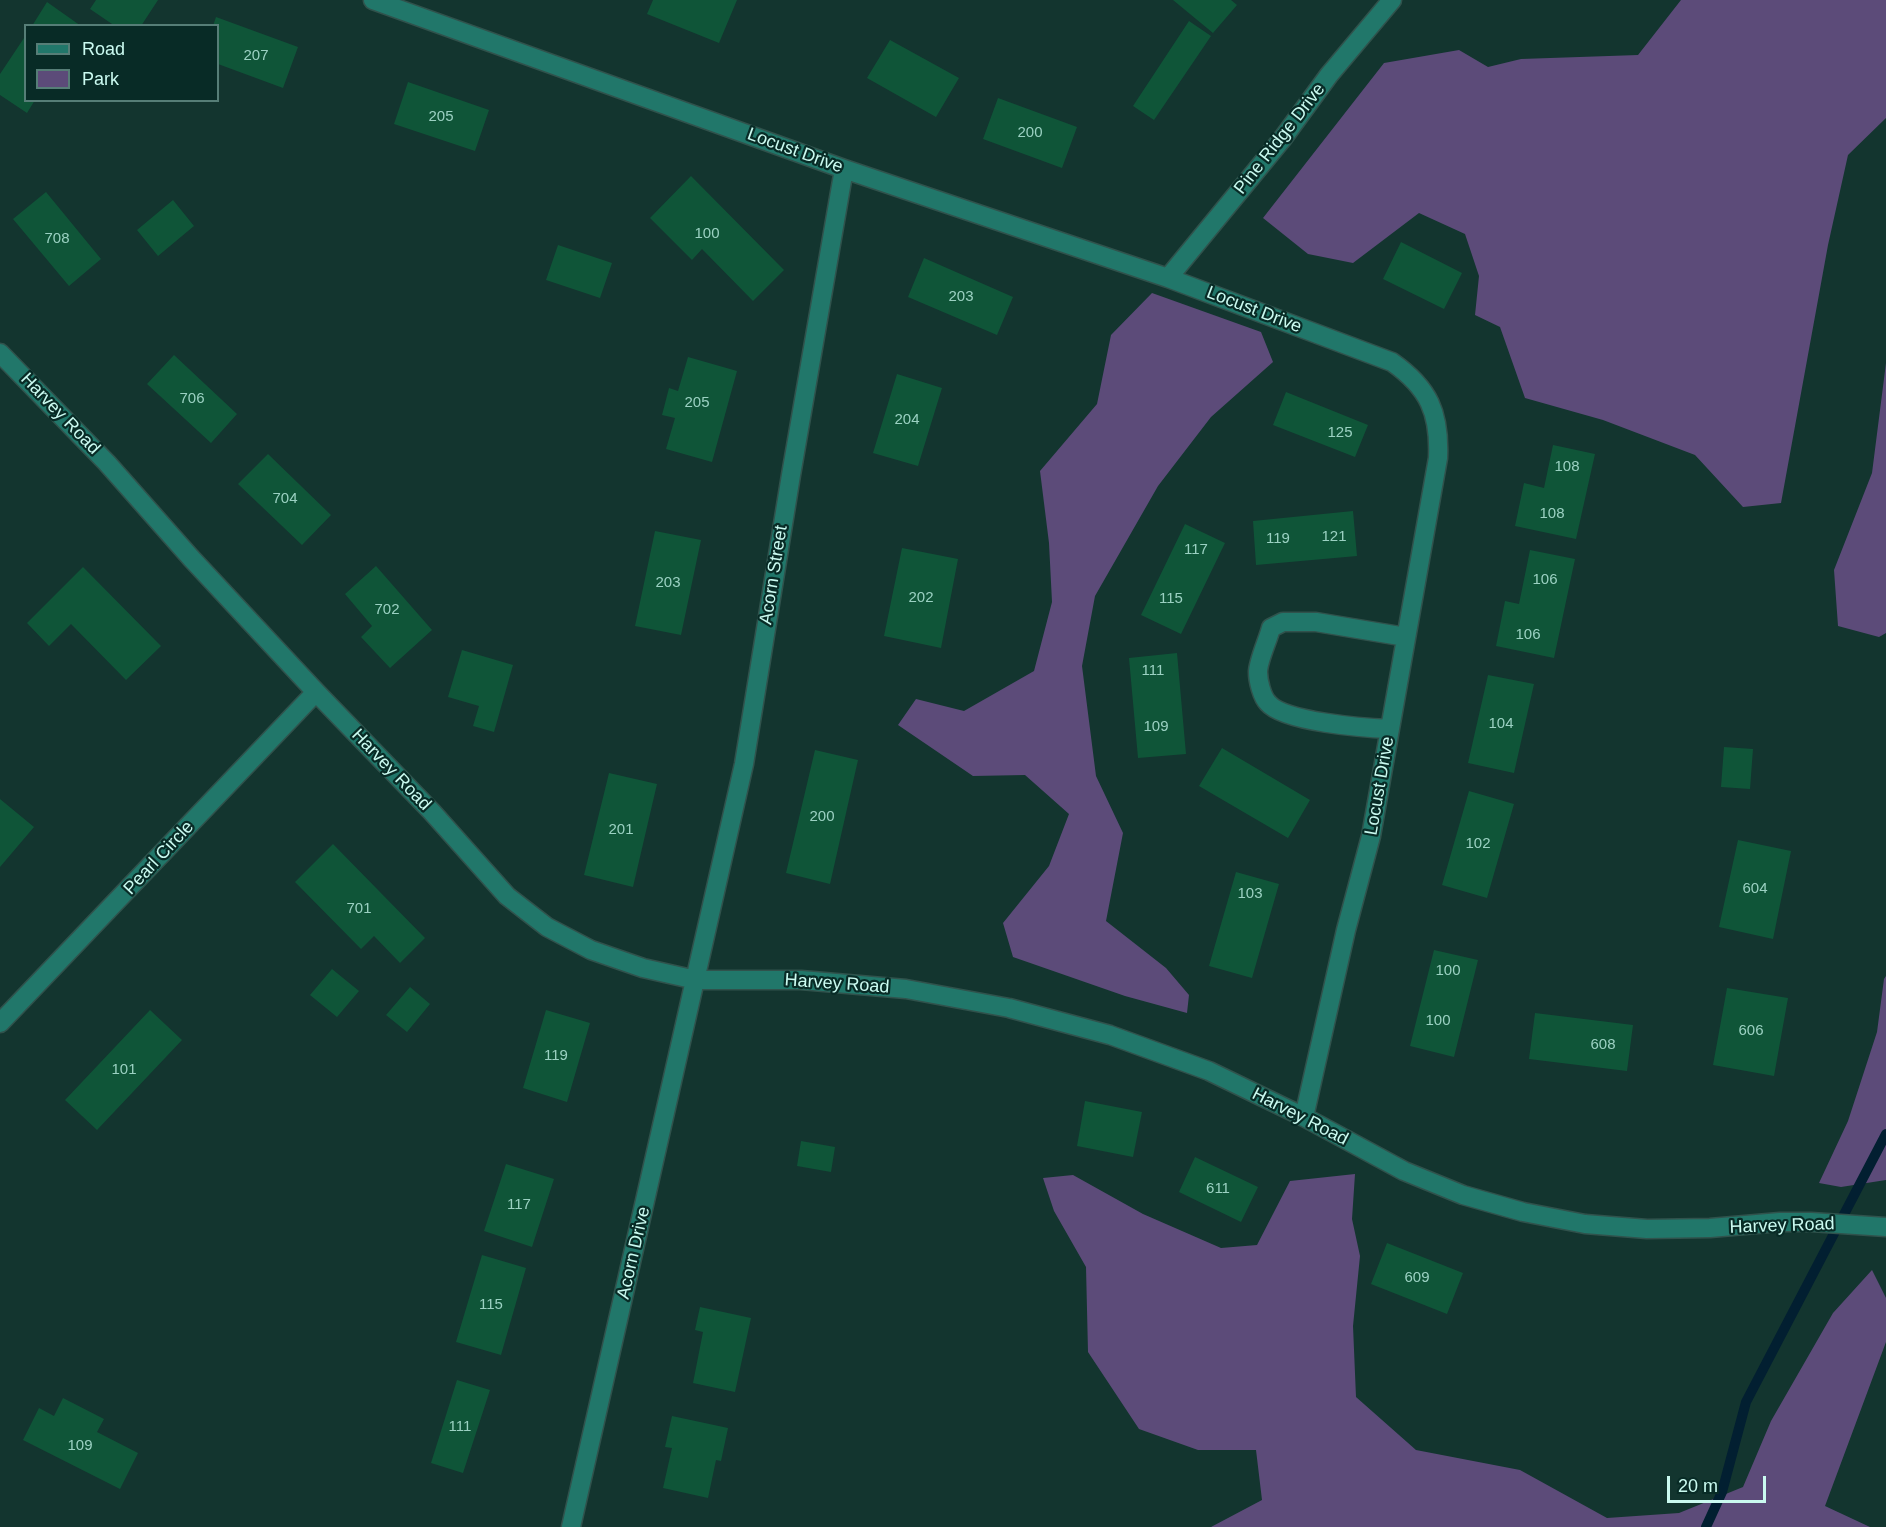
<!DOCTYPE html>
<style>
body{margin:0}
#map{position:relative;width:1886px;height:1527px;overflow:hidden;background:#13352f;font-family:Arial,sans-serif}
canvas{display:block}
.legend{position:absolute;left:24px;top:24px;width:195px;height:78px;box-sizing:border-box;background:#082b26;border:2px solid #567e77;margin:0;padding:8px 10px;list-style:none;font-size:18px;color:#cafaf0}
.legend li{display:flex;align-items:center;gap:12px;height:30px}
.legend b{width:30px;border:2px solid #567e77}
.scale{position:absolute;left:1667px;top:1476px;width:99px;height:27px;box-sizing:border-box;border:3px solid #cafaf0;border-top:0;padding-left:8px;font-size:18px;line-height:21px;white-space:nowrap;color:#cafaf0;-webkit-text-stroke:4px #082b26;paint-order:stroke}
</style>
<div id="map">
<canvas width="1886" height="1527"></canvas>
<ul class="legend">
<li><b style="height:8px;background:#21776a"></b>Road</li>
<li><b style="height:16px;background:#5c4b79"></b>Park</li>
</ul>
<div class="scale">20 m</div>
</div>
<script>
const context = document.querySelector('canvas').getContext('2d');
context.lineJoin = 'round';
function fill(path, color) { context.fillStyle = color; context.fill(path, 'evenodd'); }
function stroke(path, color, width, dash) { context.strokeStyle = color; context.lineWidth = width; context.lineCap = dash ? 'butt' : 'round'; context.setLineDash(dash || []); context.stroke(path); }
function drawText(font, color, halo, rows, align = 'center') {
  context.font = font + ' Arial,sans-serif'; context.lineWidth = 4.5; context.setLineDash([]); context.textBaseline = 'middle'; context.strokeStyle = halo; context.fillStyle = color; for (const [text, x, y, turn = 0] of rows) {
    context.save(); context.translate(x, y); context.rotate((+turn || 0) * Math.PI / 180); context.textAlign = isNaN(turn) ? turn : align; if (halo) context.strokeText(text, 0, 0); context.fillText(text, 0, 0); context.restore();
  }
}
const green = new Path2D(`
 M1681,0H1886V118L1848,155L1828,245L1781,503L1743,507L1695,455L1603,420L1525,398L1500,327L1475,315L1479,276L1465,234L1419,213L1353,263L1308,254L1263,218L1384,63L1459,50L1488,67L1521,59L1638,55Z
 M1152,293L1261,332L1273,362L1211,417L1158,486L1095,596L1082,666L1096,776L1123,833L1106,921L1166,968L1189,995L1187,1013L1125,996L1013,957L1003,923L1049,866L1069,814L1025,775L973,776L898,725L916,699L964,711L1034,671L1052,602L1049,543L1040,471L1097,404L1111,335Z
 M1886,363V633L1879,637L1838,626L1834,570L1872,473Z
 M1886,976V1180L1841,1187L1819,1183L1848,1121L1877,1032L1884,979Z
 M1355,1174L1352,1219L1360,1256L1353,1326L1356,1397L1416,1450L1520,1470L1607,1518L1679,1513L1743,1487L1771,1421L1833,1313L1872,1270L1886,1298V1342L1825,1506L1870,1527H1211L1262,1500L1256,1450H1198L1139,1429L1088,1352L1086,1267L1054,1211L1043,1178L1073,1175L1143,1214L1221,1248L1257,1245L1290,1181Z`);
const stream = new Path2D(`
 M1706,1527L1722,1492L1746,1402L1886,1134`);
const building = new Path2D(`
 M96,0H158L141,26H115L90,9Z
 M653,0H737L719,43L647,14Z
 M1173,0H1231L1237,5L1213,33Z
 M47,2L81,26H32Z
 M216,17L298,47L283,88L218,64V26H213Z
 M1189,21L1211,36L1154,120L1133,106Z
 M26,35V100H35L27,113L0,95V74Z
 M890,40L959,78L936,117L867,78Z
 M408,82L489,110L475,151L394,124Z
 M998,98L1077,127L1062,168L983,139Z
 M691,176L784,270L753,301L702,249L692,260L650,218Z
 M46,192L101,259L69,286L13,219Z
 M173,200L194,226L158,256L137,230Z
 M1401,242L1462,273L1444,309L1383,279Z
 M558,245L612,263L600,298L546,280Z
 M924,258L1013,297L997,335L908,297Z
 M174,355L237,414L211,443L147,384Z
 M688,357L737,371L712,462L666,449L675,418L662,415L669,388L678,391Z
 M897,374L942,388L918,466L873,453Z
 M1286,392L1368,425L1355,457L1273,425Z
 M1553,445L1595,454L1576,539L1515,526L1524,483L1544,488Z
 M268,454L331,515L302,545L238,484Z
 M1353,511L1357,556L1256,565L1253,521Z
 M1185,524L1225,543L1181,634L1141,615Z
 M655,531L701,540L681,635L635,626Z
 M902,548L958,559L941,648L884,636Z
 M1530,550L1575,559L1554,658L1496,646L1505,601L1519,604Z
 M376,566L432,630L390,668L361,637L372,626L345,594Z
 M83,567L161,646L126,680L71,624L49,646L27,623Z
 M462,650L513,665L494,732L473,726L479,706L448,697Z
 M1177,653L1186,754L1138,758L1129,658Z
 M1488,675L1534,684L1514,773L1468,763Z
 M1724,747L1753,749L1750,789L1721,787Z
 M1222,748L1310,800L1288,838L1199,786Z
 M815,750L858,760L830,884L786,873Z
 M609,773L657,784L633,887L584,875Z
 M1469,791L1514,804L1487,898L1442,885Z
 M0,799L34,827L0,867Z
 M1738,840L1791,851L1773,939L1719,927Z
 M333,844L425,938L400,963L374,936L361,949L295,882Z
 M1236,872L1279,884L1252,978L1209,966Z
 M1434,950L1478,960L1454,1057L1410,1046Z
 M332,969L359,991L337,1017L310,995Z
 M410,987L430,1004L407,1032L386,1015Z
 M1727,988L1788,998L1774,1076L1713,1065Z
 M150,1010L182,1040L97,1130L65,1100Z
 M546,1010L590,1023L567,1102L523,1088Z
 M1535,1013L1633,1025L1627,1071L1529,1059Z
 M1085,1101L1142,1112L1133,1157L1077,1146Z
 M801,1141L835,1147L831,1172L797,1166Z
 M1195,1157L1258,1187L1241,1222L1179,1192Z
 M506,1164L554,1179L532,1247L484,1231Z
 M1387,1243L1463,1273L1447,1314L1371,1284Z
 M482,1255L526,1268L501,1355L456,1342Z
 M700,1307L751,1318L735,1392L693,1383L703,1332L695,1330Z
 M457,1380L490,1390L463,1473L431,1463Z
 M63,1398L104,1419L97,1432L138,1453L120,1489L23,1440L39,1408L54,1416Z
 M672,1416L728,1428L721,1461L716,1460L708,1498L663,1488L672,1448L665,1447Z`);
const minor = new Path2D(`
 M373,0L844,169L1168,278L1392,362C1429,388 1440,413 1438,458L1371,836L1346,930L1304,1117
 M1168,278L1283,138L1329,75L1392,0
 M0,353L107,463L191,558L316,692L432,812L507,896L547,927L591,950L643,968L696,980H801L906,989L1009,1008L1110,1035L1209,1071L1304,1117L1404,1171L1463,1195L1523,1212L1585,1224L1647,1229L1710,1228L1780,1222H1811L1886,1227
 M1390,729C1365,728 1284,722 1268,703C1262,697 1258,681 1258,672C1258,661 1268,640 1271,628L1283,622H1316L1406,637
 M0,1023L316,692
 M571,1527L744,764L791,475L844,169`);
const numberNames = [
 ["207",256,56],
 ["205",441,117],
 ["200",1030,133],
 ["100",707,234],
 ["708",57,239],
 ["203",961,297],
 ["706",192,399],
 ["205",697,403],
 ["204",907,420],
 ["125",1340,433],
 ["108",1567,467],
 ["704",285,499],
 ["108",1552,514],
 ["121",1334,537],
 ["119",1278,539],
 ["117",1196,550],
 ["106",1545,580],
 ["203",668,583],
 ["202",921,598],
 ["115",1171,599],
 ["702",387,610],
 ["106",1528,635],
 ["111",1153,671],
 ["104",1501,724],
 ["109",1156,727],
 ["200",822,817],
 ["201",621,830],
 ["102",1478,844],
 ["604",1755,889],
 ["103",1250,894],
 ["701",359,909],
 ["100",1448,971],
 ["100",1438,1021],
 ["606",1751,1031],
 ["608",1603,1045],
 ["119",556,1056],
 ["101",124,1070],
 ["611",1218,1189],
 ["117",519,1205],
 ["609",1417,1278],
 ["115",491,1305],
 ["111",460,1427],
 ["109",80,1446]
];
const streetNames = [
 ["Pine Ridge Drive",1280,139,-52],
 ["Locust Drive",795,151,20],
 ["Locust Drive",1254,310,21],
 ["Harvey Road",60,414,46],
 ["Acorn Street",774,575,-81],
 ["Harvey Road",391,770,46],
 ["Locust Drive",1380,786,-80],
 ["Pearl Circle",159,858,-47],
 ["Harvey Road",837,984,4],
 ["Harvey Road",1300,1117,27],
 ["Harvey Road",1782,1226,-2],
 ["Acorn Drive",634,1253,-77]
];
fill(green, '#5c4b79');
stroke(stream, '#021f31', 10);
fill(building, '#0f5538');
stroke(minor, '#30524c', 21);
stroke(minor, '#21776a', 18);
drawText('15px', '#9bd1c2', null, numberNames);
drawText('18px', '#cafaf0', '#082b26', streetNames);
</script>
